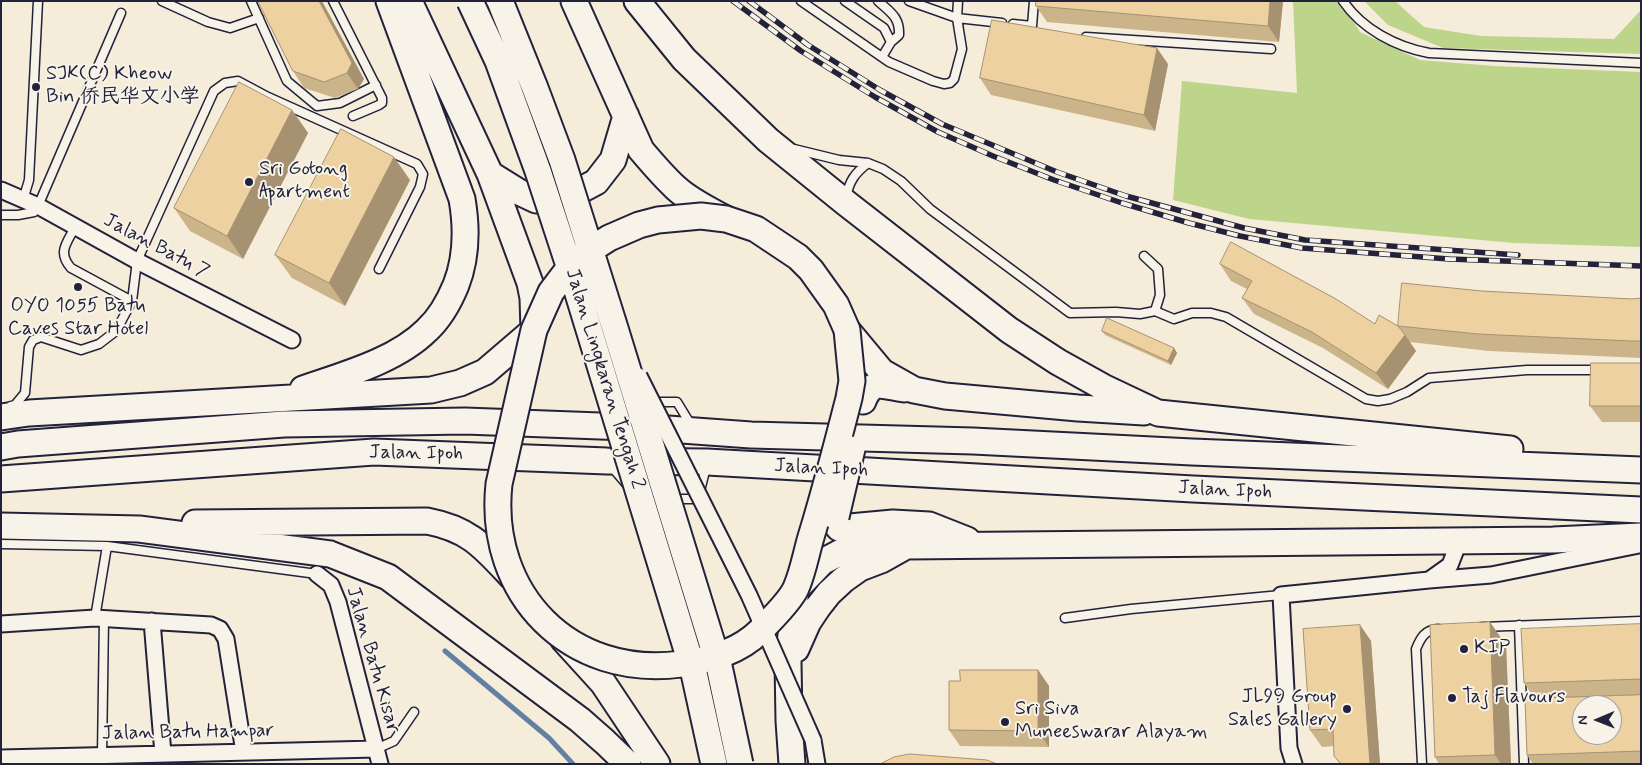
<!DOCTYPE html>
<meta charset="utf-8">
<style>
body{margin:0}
#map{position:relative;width:1642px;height:765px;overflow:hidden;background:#f5ecda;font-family:Mynerve,sans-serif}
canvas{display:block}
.frame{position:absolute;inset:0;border:2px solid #22223b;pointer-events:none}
.north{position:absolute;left:1572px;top:695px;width:50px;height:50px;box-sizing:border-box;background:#f7f3e8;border:1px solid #a29fa3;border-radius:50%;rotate:269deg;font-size:14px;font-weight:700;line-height:20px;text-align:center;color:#22223b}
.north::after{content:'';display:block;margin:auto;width:18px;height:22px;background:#22223b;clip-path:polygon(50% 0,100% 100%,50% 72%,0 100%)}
</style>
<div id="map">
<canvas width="1642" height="765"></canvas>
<div class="frame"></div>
<div class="north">N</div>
</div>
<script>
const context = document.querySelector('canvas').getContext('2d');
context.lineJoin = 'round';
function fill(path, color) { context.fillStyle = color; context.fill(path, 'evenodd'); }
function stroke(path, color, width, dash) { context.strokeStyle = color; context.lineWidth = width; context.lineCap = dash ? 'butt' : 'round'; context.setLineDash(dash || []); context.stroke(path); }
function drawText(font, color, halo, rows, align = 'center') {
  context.font = font + ' Mynerve,"LXGW WenKai TC",sans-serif'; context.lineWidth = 4; context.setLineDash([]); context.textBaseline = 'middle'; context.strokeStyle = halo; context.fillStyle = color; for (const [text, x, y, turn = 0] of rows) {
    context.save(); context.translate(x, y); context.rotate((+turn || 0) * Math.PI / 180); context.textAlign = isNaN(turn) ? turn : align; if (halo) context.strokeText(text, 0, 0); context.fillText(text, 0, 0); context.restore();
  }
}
const green = new Path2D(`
 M1293,1H1340L1360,32L1420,60L1494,66L1641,72V247L1514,243L1249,219L1173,200L1182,81L1297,93Z
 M1364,1H1395L1424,27L1481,36L1614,39L1641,10V54L1443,48L1388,25Z`);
const stream = new Path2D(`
 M445,651L549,738L573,764`);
const service = new Path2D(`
 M162,1L208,22L230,28L259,18
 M251,1L287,81L317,106L340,103L376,85
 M333,1L382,98V103L379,105L353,116
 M801,1L889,62L933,81L944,84L950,83L954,79L962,49L957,18L958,1
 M845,1L884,28L891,42
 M878,1C890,12 900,17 899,35L891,42L882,57
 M909,1L957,18L1002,23
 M1343,1C1362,29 1396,47 1429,53L1641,63
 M1013,24L1032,26L1034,1
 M1086,37L1271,49
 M794,149L839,160L868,163L883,169L901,181L930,209L1070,313L1116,312L1140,314L1155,311L1160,295L1158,269L1144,256
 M846,198C849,181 855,173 868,163
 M23,200L29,180L38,1
 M1,215H18L34,212L38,206L121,13
 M75,227C67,243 57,252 71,268L132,301
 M1155,311L1174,319L1192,313H1211L1226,317L1366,399L1378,401L1390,399L1407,392L1429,378L1527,370H1599
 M651,402H677L691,425
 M11,406L15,405L25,393L29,347L33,340L41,337L81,350L99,344L116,331L132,301L137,261L214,91L225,83L238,81L268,97L417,164L423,174L420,187L379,269
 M611,466L628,486
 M670,499H698L706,467
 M1,544L107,546
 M95,618L107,546L317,574
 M1065,618L1131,609L1281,595
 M1519,625L1524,764
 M1482,627L1641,621
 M376,749L394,741L414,712
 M102,755L104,618
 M1422,764L1416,649C1421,637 1425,630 1438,629`);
const minor = new Path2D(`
 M1,190L38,206L137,261L292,340
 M1444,540L1455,552L1450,565L1429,580L1491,575L1639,545
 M317,574L331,585L338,602L380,764
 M152,621L163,754
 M1,624L95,618L211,625L220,629L226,639L244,752
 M813,740L817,764
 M1,758L376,749
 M1294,764L1289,748L1281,595L1429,580`);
const trunk = new Path2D(`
 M574,1L641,150C652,163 663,176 676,188C690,201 709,210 726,219
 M637,1L684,59L768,140L846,203L1009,330L1058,362L1103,387L1158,413L1510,449
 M490,174L519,192L536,200H562L596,182L613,160L626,116
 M847,330L882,372L914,390L945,396L1078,408L1144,412
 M303,389C343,375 396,361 427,330C440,318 449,302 456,285C467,257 467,228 462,199L389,1
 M863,401C872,378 883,386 904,389
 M1,417L29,413L431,390L460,383L485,372L534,330L533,298L530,283L490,174L409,1
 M1,447L18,444L284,424L465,421L654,428L751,435L973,441L1192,452L1641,470
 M1,479L374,452L607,461L707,462L1193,489L1641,510
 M836,517L835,523L839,528L893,523L929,525L967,540
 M195,523L427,521C469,529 483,546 511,576
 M1,526L139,529L330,554L388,577L580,720L605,742L628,764
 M563,639L603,683L657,764
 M796,649L808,622L818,607L829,593L843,580L860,568L881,560L906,546
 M792,764L789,721L788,662L796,589L822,562L843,551L876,542L906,546L1553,540L1641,536`);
const rail = new Path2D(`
 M733,1L801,51L875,97L938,132L993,156L1054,180L1122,203L1189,223L1240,236L1302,248L1449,259L1641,266
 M749,1L808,45L880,90L942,124L1057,172L1126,196L1244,228L1305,240L1518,255`);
const minorBridge = new Path2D(`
 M639,376L749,595L813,740`);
const trunkBridge = new Path2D(`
 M470,1L498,61L538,171L576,287L694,673L714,764
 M500,1L535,88L562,160L614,325L719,666L740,764
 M701,216L726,219L756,229L798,257L811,270L836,305L847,330L852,381L849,398C837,445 825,491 811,537C806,554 803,572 796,588C791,600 770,621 760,631C739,652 710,660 681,664C571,679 487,595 499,484L534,330L551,292L576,259L609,238L639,225L658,220Z
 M836,517L852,449`);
const wall = new Path2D(`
 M258,1L364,79L358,89L335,98L304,88L293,71Z
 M1283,1L1279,42L1047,22L1036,6Z
 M1168,64L1155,131L991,95L980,78Z
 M292,110L308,133L243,259L190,231L174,208Z
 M410,180L345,306L292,278L275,255Z
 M1220,264L1375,324L1398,326L1482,291L1632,299L1641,298V358L1489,351L1410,342L1416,351L1388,389L1323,348L1254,314L1242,298L1247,289L1231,281Z
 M1102,331L1174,348L1177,353L1171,365L1105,335Z
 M1641,363V422H1602L1590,406Z
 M1641,624V764H1533L1527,755L1535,699L1524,683Z
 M1360,625L1371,641L1380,764H1340L1334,756V746L1322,747L1310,730Z
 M1506,645L1511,764H1439L1435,757Z
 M1038,670L1049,686V747L960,746L949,730L960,681Z`);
const shadedWall = new Path2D(`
 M319,1H322L364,79L358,89L347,73Z
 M1270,1H1283L1279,42L1268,26Z
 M1157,48L1168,64L1155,131L1144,115Z
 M292,110L308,133L243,259L227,236Z
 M394,157L410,180L345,306L329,283Z
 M1405,335L1416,351L1388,389L1376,373Z
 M1174,348L1177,353L1171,365L1168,361Z
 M1490,622L1506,645L1511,764H1501L1495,755Z
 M1360,625L1371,641L1380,764H1370Z
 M1038,670L1049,686V747L1038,731Z`);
const building = new Path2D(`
 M258,1H319L352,63L347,73L324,82L293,71Z
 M1036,1H1270L1268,26L1036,6Z
 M992,20L1157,48L1144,115L980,78Z
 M239,82L292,110L227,236L174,208Z
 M341,129L394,157L329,283L275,255Z
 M1231,242L1336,299L1375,324L1379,315L1398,326L1405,335L1376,373L1312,332L1242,298L1252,281L1220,264Z
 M1402,283L1482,291L1632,299L1641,298V341H1631L1478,334L1398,326Z
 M1107,318L1174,348L1168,361L1102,331Z
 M1591,363H1641V406H1590Z
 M1490,622L1495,755L1435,757L1430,625Z
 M1641,624V679L1524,683L1521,629Z
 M1360,625L1370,764H1341L1334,756L1333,729L1310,730L1303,629Z
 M960,670H1038V731L949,730V681H960Z
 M1641,695V751L1527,755L1525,699ZM1582,705H1612V735H1582Z
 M910,754L987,760L997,764H880L894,757Z`);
const markers = [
 [36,87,5,"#22223b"],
 [249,182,5,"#22223b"],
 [78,287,5,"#22223b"],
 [1464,649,5,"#22223b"],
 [1452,698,5,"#22223b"],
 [1347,709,5,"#22223b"],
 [1005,722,5,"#22223b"]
];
const poiNames = [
 ["SJK(C) Kheow",46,75],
 ["Bin 侨民华文小学",46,98],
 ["Sri Gotong",259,170],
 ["Apartment",259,193],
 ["OYO 1055 Batu",78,307,"center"],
 ["Caves Star Hotel",78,330,"center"],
 ["KIP",1474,649],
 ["JL99 Group",1337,698,"right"],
 ["Sales Gallery",1337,721,"right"],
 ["Taj Flavours",1462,698],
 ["Sri Siva",1015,710],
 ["Muneeswarar Alayam",1015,733]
];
const streetNames = [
 ["Jalan Batu 7",156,247,28],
 ["Jalan Lingkaran Tengah 2",604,379,73],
 ["Jalan Ipoh",416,454,1],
 ["Jalan Ipoh",821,469,3],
 ["Jalan Ipoh",1225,491,3],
 ["Jalan Batu Kisar",372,660,74],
 ["Jalan Batu Hampar",188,733,-1]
];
fill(green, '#bdd58b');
stroke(stream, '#6380a4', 5);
stroke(service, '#22223b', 11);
stroke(minor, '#22223b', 19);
stroke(trunk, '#22223b', 29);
stroke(service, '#f7f3e8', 8);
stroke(minor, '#f7f3e8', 15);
stroke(trunk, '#f7f3e8', 25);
stroke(rail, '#22223b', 5.5);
stroke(rail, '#f7f3e8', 4, [11]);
stroke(minorBridge, '#22223b', 19, []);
stroke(trunkBridge, '#22223b', 29, []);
stroke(minorBridge, '#f7f3e8', 15);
stroke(trunkBridge, '#f7f3e8', 25);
fill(wall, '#ccb48a');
fill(shadedWall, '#a69271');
fill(building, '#edd1a1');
stroke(building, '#a69271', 1);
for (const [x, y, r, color] of markers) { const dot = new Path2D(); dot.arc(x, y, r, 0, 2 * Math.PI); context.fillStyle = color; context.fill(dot); stroke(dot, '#f7f3e8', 2); }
drawText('20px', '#22223b', '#f7f3e8', poiNames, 'left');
drawText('20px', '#22223b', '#f7f3e8', streetNames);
</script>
